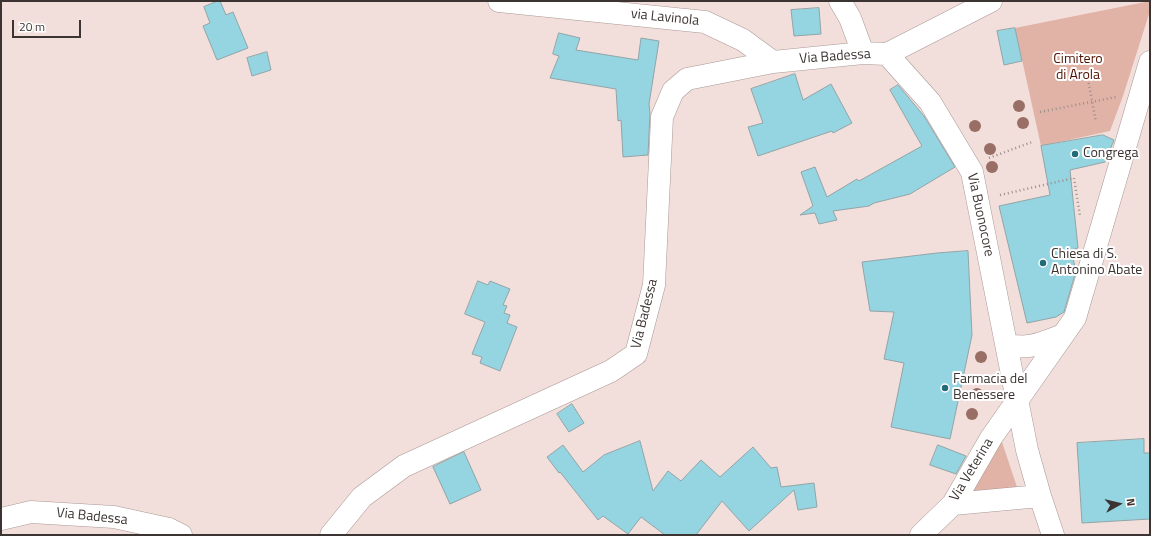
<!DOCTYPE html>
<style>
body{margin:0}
#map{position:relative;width:1151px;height:536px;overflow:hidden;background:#f2dfdb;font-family:"Titillium Web",sans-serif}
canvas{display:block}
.frame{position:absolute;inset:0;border:2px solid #3b3432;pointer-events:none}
.north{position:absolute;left:1099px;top:484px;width:40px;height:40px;-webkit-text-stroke:3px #fff;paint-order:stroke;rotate:82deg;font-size:11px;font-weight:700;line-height:16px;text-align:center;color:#3b3432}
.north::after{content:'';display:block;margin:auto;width:14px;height:18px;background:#3b3432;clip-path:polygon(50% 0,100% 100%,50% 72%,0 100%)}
.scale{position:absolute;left:12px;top:20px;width:69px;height:18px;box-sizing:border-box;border:2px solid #3b3432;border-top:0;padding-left:5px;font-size:12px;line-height:14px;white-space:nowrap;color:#3b3432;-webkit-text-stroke:3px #fff;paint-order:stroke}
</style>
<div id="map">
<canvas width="1151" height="536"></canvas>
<div class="frame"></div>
<div class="north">N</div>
<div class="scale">20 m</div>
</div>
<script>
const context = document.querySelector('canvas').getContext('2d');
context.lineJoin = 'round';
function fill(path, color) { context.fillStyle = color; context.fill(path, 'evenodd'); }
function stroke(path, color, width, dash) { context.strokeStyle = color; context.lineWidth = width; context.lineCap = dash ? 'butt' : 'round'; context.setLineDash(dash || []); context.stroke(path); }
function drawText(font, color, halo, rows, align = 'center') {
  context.font = font + ' "Titillium Web",sans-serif'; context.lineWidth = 4; context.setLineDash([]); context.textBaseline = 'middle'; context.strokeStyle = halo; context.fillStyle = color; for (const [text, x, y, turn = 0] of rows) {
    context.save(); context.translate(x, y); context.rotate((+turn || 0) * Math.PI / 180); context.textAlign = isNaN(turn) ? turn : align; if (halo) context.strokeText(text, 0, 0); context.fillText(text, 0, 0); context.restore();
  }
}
const green = new Path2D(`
 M1150,1V11L1123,96L1110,131L1041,146L1015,28Z
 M1002,442L1019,493L962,498Z`);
const building = new Path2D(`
 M218,1H220L226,15L233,12L248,48L217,60L203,26L210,23L204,7Z
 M819,8L821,34L794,36L791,10Z
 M1015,28L1022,61L1004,65L997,31Z
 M559,33L580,38L576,50L638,60L641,38L659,41L649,104L650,113L648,155L623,157L621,120L618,121L616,89L550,78L559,56L553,54Z
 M267,52L271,70L252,76L247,58Z
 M795,74L803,100L831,84L852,123L833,133L832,131L758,156L748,127L763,123L751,89Z
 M898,85L924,116L955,167L910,194L874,203L869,206L833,211L837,220L819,224L815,213L800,215L813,206L801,172L815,167L827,197L857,179L859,181L922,146L890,90Z
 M1103,135L1114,140L1105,162L1070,170L1078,248L1071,250L1076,271L1064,312L1056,317L1027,323L999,206L1050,195L1041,146Z
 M968,251L972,335L950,439L891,427L904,363L884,359L894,312L870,311L862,262L937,253Z
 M478,281L488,285L490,281L510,289L503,305L507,306L504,313L510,315L507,323L517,327L500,371L480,363L482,357L472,354L485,322L465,314Z
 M572,404L584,423L569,432L557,414Z
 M1144,439V453H1150V519L1082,523L1077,443Z
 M640,441L653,491L668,471L681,481L701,460L720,477L753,447L771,468L777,467L781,487L814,483L817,507L798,510L794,490L749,531L722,501L696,535H665L641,517L628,534L603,516L598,520L560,472L559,473L547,457L563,445L583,472L604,455Z
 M938,445L966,456L956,474L930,465Z
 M464,452L481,490L450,504L433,467Z`);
const path = new Path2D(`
 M1088,79L1096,122
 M1040,112L1116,97
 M989,158L1032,142
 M1000,195L1074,178L1080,216`);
const minor = new Path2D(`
 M499,1L705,22L743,40L773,62
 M840,1L850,18L863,53
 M887,54L930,102L972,172L1027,450L1040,496L1053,535
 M887,54L991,1
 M1006,344C1027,351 1044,342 1063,335
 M953,504L1040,496
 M1,519L31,512L114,517L169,529L181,535
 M331,535L362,497L404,466L611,371L636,354L654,285L662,117L673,91L687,79L773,62L863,53L887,54
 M921,535L953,504L991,438L1075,318L1150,62`);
const trees = [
 [1019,106],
 [1023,123],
 [975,126],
 [990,149],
 [992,167],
 [981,357],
 [977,394],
 [972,414]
];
const markers = [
 [1075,154,4,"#236b78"],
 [1043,263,4,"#236b78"],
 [945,388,4,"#236b78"]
];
const streetNames = [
 ["via Lavinola",665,18,6],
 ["Via Badessa",835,57,-4],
 ["Via Buonocore",980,215,78],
 ["Via Badessa",645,314,-76],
 ["Via Veterina",972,470,-59],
 ["Via Badessa",92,517,6]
];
const parkNames = [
 ["Cimitero",1078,60],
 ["di Arola",1078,76]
];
const poiNames = [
 ["Congrega",1083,154],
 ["Chiesa di S.",1051,255],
 ["Antonino Abate",1051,271],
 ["Farmacia del",953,380],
 ["Benessere",953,396]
];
fill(green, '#e1b3a7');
fill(building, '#95d4e1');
stroke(building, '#91a4a7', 1);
stroke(minor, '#a99894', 23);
stroke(path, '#9a8d8a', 2.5, [1, 3]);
stroke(minor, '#fff', 22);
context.fillStyle = '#996e65';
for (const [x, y] of trees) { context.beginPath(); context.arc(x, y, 6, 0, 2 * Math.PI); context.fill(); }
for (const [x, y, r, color] of markers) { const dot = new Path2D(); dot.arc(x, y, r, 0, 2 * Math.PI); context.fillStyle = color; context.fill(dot); stroke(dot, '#fff', 1.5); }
drawText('14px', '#3b3432', '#fff', streetNames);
drawText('14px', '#511204', '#fff', parkNames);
drawText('14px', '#3b3432', '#fff', poiNames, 'left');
</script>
